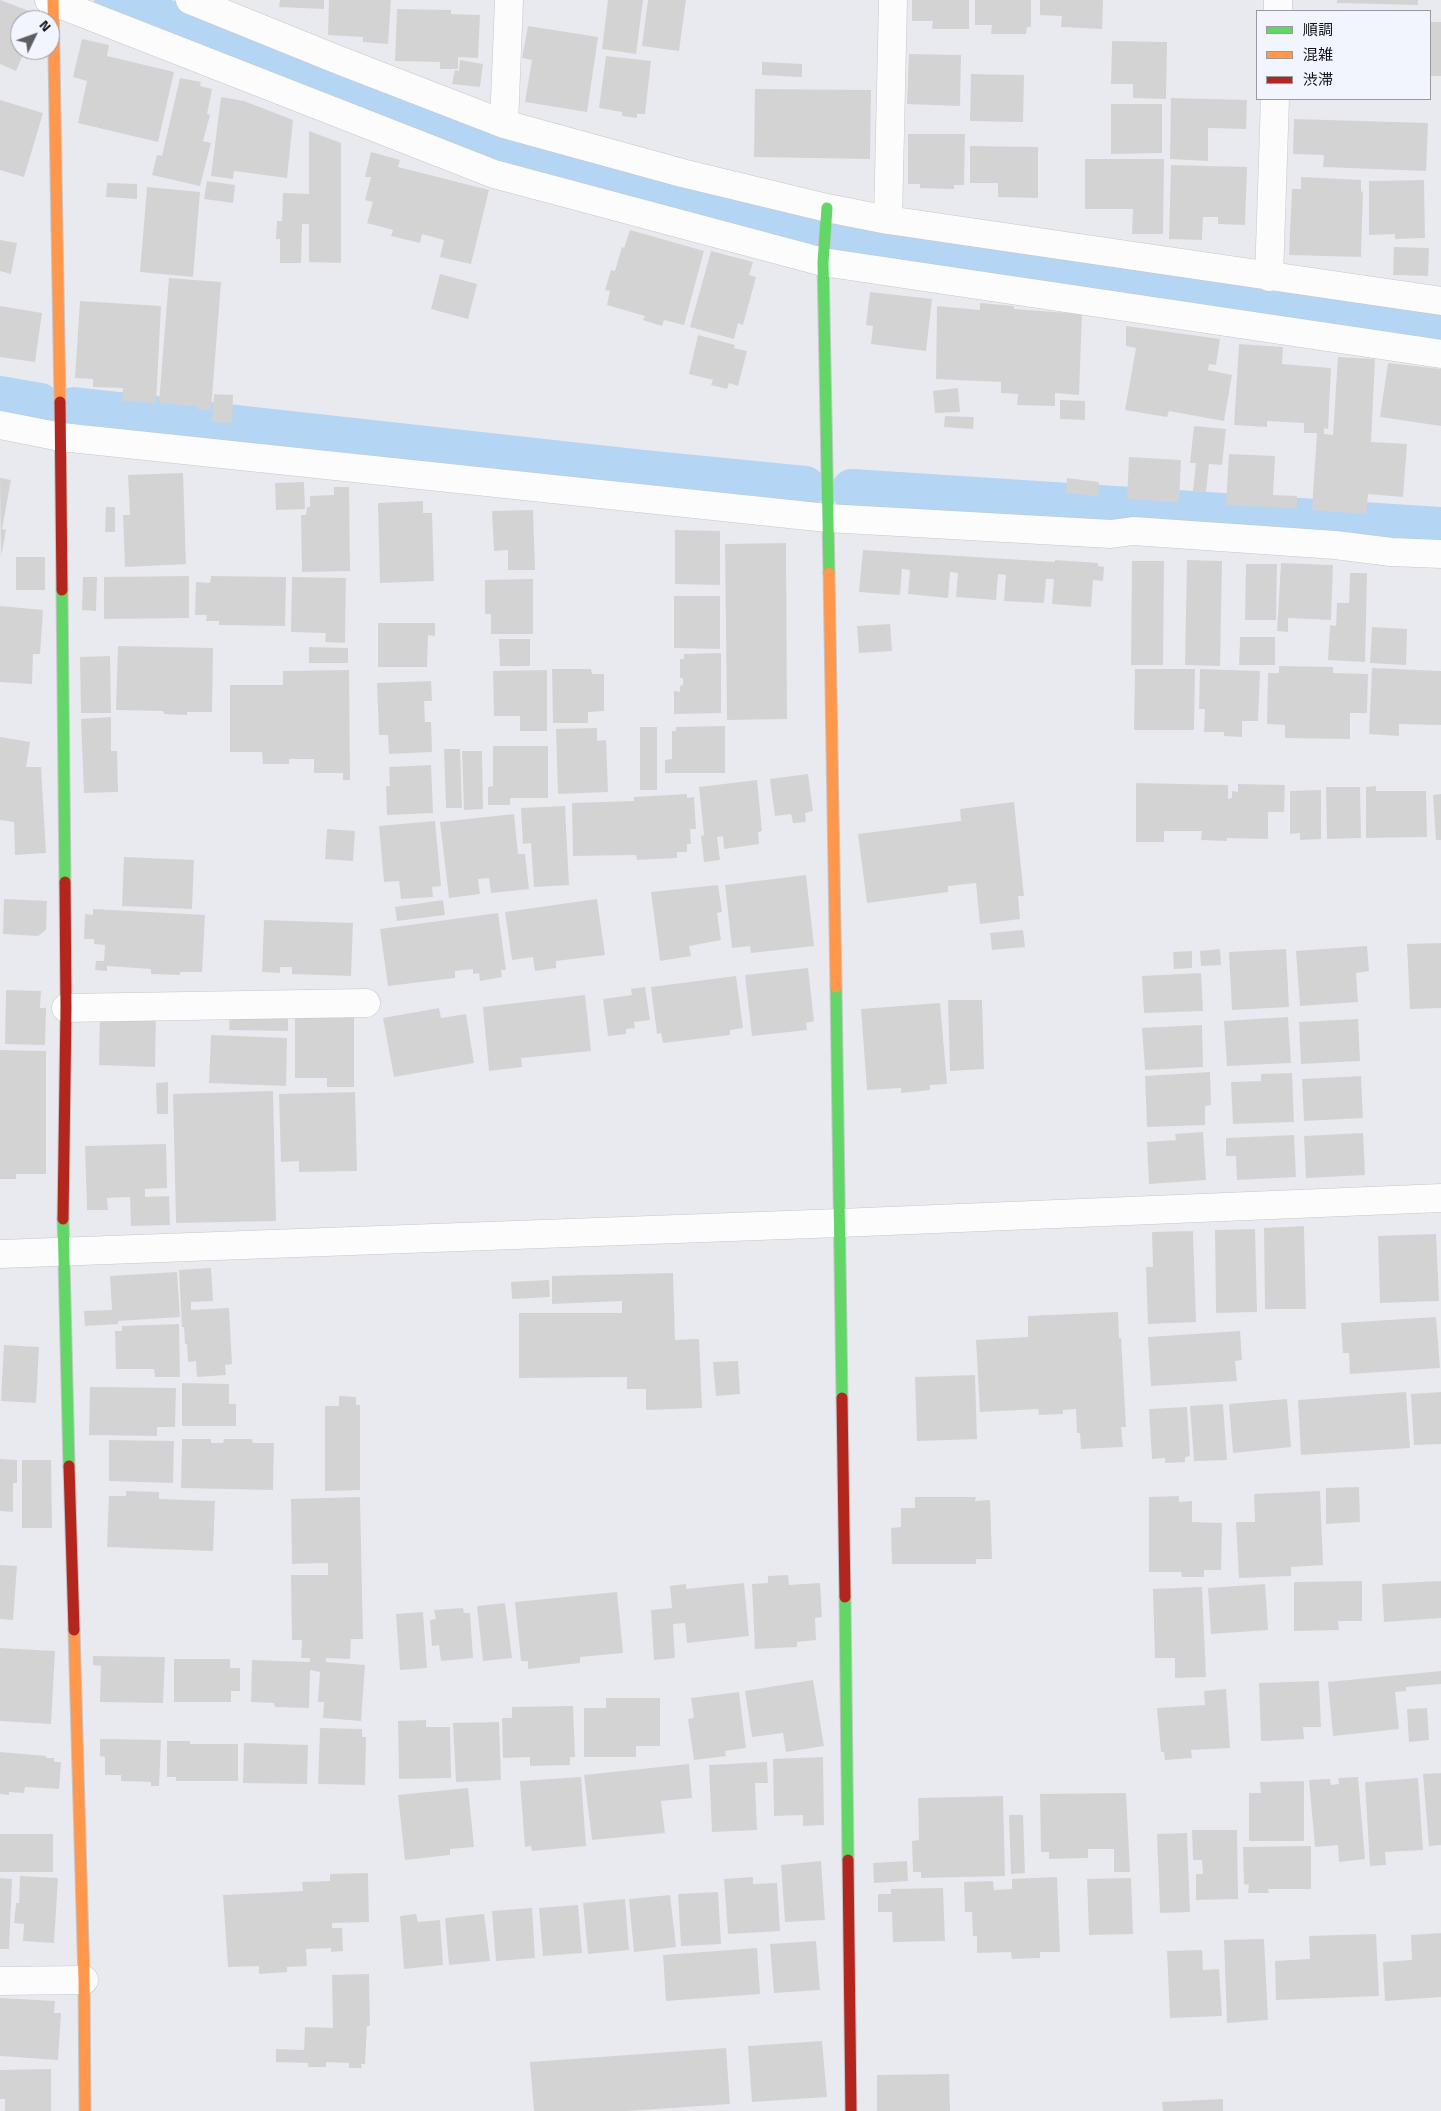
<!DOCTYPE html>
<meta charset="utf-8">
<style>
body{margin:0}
#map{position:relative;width:1441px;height:2111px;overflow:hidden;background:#e9eaf0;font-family:"Titillium Web","Noto Sans JP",sans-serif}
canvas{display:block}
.legend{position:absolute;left:1256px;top:10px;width:175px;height:90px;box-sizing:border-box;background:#f3f5fe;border:1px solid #999aa1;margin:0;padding:6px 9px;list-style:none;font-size:15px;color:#111215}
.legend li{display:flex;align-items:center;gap:10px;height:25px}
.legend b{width:25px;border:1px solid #999aa1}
.north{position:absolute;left:10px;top:10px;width:50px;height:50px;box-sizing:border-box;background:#f3f5fe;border:1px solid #999aa1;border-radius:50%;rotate:48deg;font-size:14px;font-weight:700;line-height:20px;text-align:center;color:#111215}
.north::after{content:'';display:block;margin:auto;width:18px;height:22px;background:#5d5e62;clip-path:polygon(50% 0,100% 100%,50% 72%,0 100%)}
</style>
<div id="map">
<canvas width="1441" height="2111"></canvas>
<ul class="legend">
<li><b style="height:6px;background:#63d668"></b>順調</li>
<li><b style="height:6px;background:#ff974d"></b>混雑</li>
<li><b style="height:6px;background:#b3261e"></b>渋滞</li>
</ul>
<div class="north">N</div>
</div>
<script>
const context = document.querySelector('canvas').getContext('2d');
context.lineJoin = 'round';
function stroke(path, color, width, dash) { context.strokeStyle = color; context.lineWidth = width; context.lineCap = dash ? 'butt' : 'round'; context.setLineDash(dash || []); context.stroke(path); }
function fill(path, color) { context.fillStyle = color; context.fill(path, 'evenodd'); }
const canal = new Path2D(`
 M115,0L445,132L635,186L803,230L1080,274L1441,329
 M0,397L40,404
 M74,408L645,471L805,487
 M852,490L1441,528`);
const building = new Path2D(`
 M0,0L40,15L37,20H20V50H25L16,71L0,64Z
 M280,0H324V9L279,7Z
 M329,0H391L388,44L363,42V37L328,35Z
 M608,0H643L636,54L602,49Z
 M648,0H686L679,51L642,46Z
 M912,0H969V29H932L933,21H912Z
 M975,0H1031V27H1027L1026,34H991L992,25H975Z
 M1040,0H1103L1102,29L1061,27L1062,16L1040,15Z
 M1337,0H1418V5L1337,3Z
 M397,9L451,10V14L480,15L478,58L458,57V69H440V62L395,61Z
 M1430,22H1441V76H1430Z
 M528,26L598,37L587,112L525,102L532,60L522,58Z
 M82,39L109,45L107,56L174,72L158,142L78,123L87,81L73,77Z
 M1112,41L1167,42L1166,99L1133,98V84H1111Z
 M909,54L961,55L960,106L907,104Z
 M606,56L651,61L645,114H637V118L622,116V112L599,108Z
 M460,60L483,64L480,87L452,84L455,70L459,71Z
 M762,62L802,64V77L762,75Z
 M971,74L1024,75L1023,122L970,121Z
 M180,78L201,82L200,86L212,89L207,114L210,115L203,141L211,143L200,186L152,175L157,155L162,156Z
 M755,89L871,90L870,159L754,157Z
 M221,97L244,101L293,120L287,178L234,171L233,179L211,176Z
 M1171,98L1247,100L1246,129L1208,128V161L1170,159Z
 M0,100L43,113L24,177L0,170Z
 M1111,104H1162V153L1111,154Z
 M1294,119L1428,123L1426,171L1323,167L1324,155L1293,154Z
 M309,131L341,143V263L309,262V224H302L301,263H280V239H276L277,221H282L283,193L309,194Z
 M908,134H965L964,185H954V189L920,188V184H908Z
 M970,146L1038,147V198L998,197V183H970Z
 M371,152L400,160L398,167L489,190L471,264L440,257L444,240L422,234L420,243L391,236L393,230L367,223L373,202L365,200L371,177H365Z
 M1085,159H1164L1163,234H1132L1133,209H1085Z
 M1171,165L1247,167L1245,225L1218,224V217H1203L1202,240L1169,239Z
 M1301,177L1361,180V192L1363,191L1361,257L1289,255L1292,189H1301Z
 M1424,180L1425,238L1395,239V234L1369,235V181Z
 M207,181L235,185L233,203L204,199Z
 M107,183L137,184V199L106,197Z
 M147,187L200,192L193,277L140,272Z
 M630,230L704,251L684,325L664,320L662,326L643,320L645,316L607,305L610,291L605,290L611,270L615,271L622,247L624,248Z
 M0,240L17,243L11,274L0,271Z
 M1394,247L1429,248L1428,276L1393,275Z
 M711,251L753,262L749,275L756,277L743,325L738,323L734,339L690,327Z
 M440,274L477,284L468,319L431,309Z
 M169,278L221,282L211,410H198V406L159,403Z
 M870,292L932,299L926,351L871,344L873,326L866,325Z
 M80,301L161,306L156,403L122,401L123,388L93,387V379L75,378Z
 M980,303L1014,306V309L1082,314L1079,395L1055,393V406L1017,405L1018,394L1001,393V382L936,379L937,306L980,310Z
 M0,306L42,313L35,362L0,357Z
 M1126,326L1220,339L1216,365L1209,364L1208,370L1232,375L1224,421L1169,411L1167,417L1125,410L1136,348L1126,346Z
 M698,335L735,345L734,348L747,351L738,386L729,383L727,389L711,385L713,380L689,374Z
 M1239,344L1283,347L1282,364L1331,368L1328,429L1324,428V434L1333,435L1338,357L1375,359L1371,442L1407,444L1403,497L1368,494L1366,514L1312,510L1317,433H1304V423L1267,421V427L1234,425Z
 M1388,363L1441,369V426L1380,417Z
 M958,388L960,412L935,413L933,391Z
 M214,394L233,395L232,423L212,422Z
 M1060,400L1085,401V420L1060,419Z
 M945,416L974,417L973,429L944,427Z
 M1194,426L1226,429L1222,465L1209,464L1206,492L1193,491L1196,463H1190Z
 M1229,454L1275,456L1273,495L1297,496V508L1226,505Z
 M1129,457L1181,460L1179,502L1127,499Z
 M183,473L186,564L125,567L123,515H130L128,475Z
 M0,478L11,480L2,529L6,530L1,557Z
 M1067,478L1099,482L1098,496L1066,493Z
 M304,482L305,509L276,510L275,483Z
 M334,487H349L350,571L302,572L301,515H306L307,507H310V496L334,495Z
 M423,501V513H432L434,581L380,583L378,503Z
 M106,507H115V532H105Z
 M533,510L535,570H508V550L494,551L492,511Z
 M675,530L720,531V585L675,584Z
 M786,543L787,719L727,720L725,544Z
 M863,550L1055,562V560L1098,563V566L1104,567L1103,581L1093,580L1091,607L1052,604L1054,579H1046L1044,603L1004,601L1006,575L998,574L996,600L956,597L958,573L950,572L948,598L908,594L910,570L902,569L900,595L859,592Z
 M16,557H45V590H16Z
 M1187,560L1222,561L1220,666L1185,665Z
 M1132,561H1164L1163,665H1131Z
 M1281,563L1333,565L1331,620L1288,618V632L1277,631Z
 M1246,564H1277L1276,620H1245Z
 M1350,573H1367L1365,662L1328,660L1330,625L1336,626L1337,603H1349Z
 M189,576V618L104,619V577Z
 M211,576L286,577L285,626L219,625V621H206L207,615H195L196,582L210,583Z
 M83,577H97L96,611L82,610Z
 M292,577L346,578L345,643L325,642L326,633L291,632Z
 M533,579V634H491V614H485V580Z
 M674,596H720V649L674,648Z
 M0,606L43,610L40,654H33L32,684L0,682Z
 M378,623H435V636L428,635L427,667H378Z
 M890,624L892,651L859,653L857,626Z
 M1372,627L1407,629L1406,665L1370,663Z
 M1240,637H1275V665H1239Z
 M499,639H530V666H500Z
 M118,646L213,648L212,712H187V715L164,714L163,711L116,710Z
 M309,647L348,648V663H309Z
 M721,653V713L674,714V691L680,692V686L683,685V678H680V659H684V654Z
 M110,656L111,713H81L80,657Z
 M1279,666L1333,667V673L1368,674L1367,713H1350V739L1285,738V725L1267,724L1268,673H1279Z
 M1372,668L1441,671V725L1399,724V736L1369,734Z
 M552,669H591L592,674H604V711L588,712V723H553Z
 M1135,669H1195L1194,730H1134Z
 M1200,669L1260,671L1258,721H1242V737L1224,736V732H1204L1205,709H1199Z
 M349,670L350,780H343V773H314V759H289V764H263L262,752H230V685H283V671Z
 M547,670V731H520V716H494L493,671Z
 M431,681L432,701H424L425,722H431L432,752L389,754L388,735H379L377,683Z
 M111,717V751H117L118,792L84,793L81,719Z
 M725,726V773H665V760L672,759V731H676V727Z
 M640,727H657V790H640Z
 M597,728V741L606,740L608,792L558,794L556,729Z
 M0,737L30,742L26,767H41L46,853L15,855L14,822L0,820Z
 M493,746H548V798H510V805H488V787L493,786Z
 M444,749H460L462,808H446Z
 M462,751H482L483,809L464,810Z
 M431,765L433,813L387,815L386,786H390L389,767Z
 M808,774L813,811L805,813L806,822L793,823L791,814L775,816L770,779Z
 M757,780L762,831L758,832L759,844L724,849L723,836L717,837L720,860L704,862L701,836L704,835L699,787Z
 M1136,783L1228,785V799L1232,798V791L1238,792V784L1285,785L1284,812H1268V839L1227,838V841L1201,840L1202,831H1164V842H1136Z
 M1376,786V791H1426L1427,837L1366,838V787Z
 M1326,787H1360L1361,838L1327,839Z
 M1321,790V839L1300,840V833L1290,834V791Z
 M687,794V798L694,797L696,829H690L691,844H687V852H677V858L637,860L636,855L573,856L572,803L634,801V797Z
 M1441,794V840H1436L1433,795Z
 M1014,802L1024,896H1018L1020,919L980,924L976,883L948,886V892L867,903L858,834L961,821L960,809Z
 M565,806L569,885L534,887L531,843L523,844L521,808Z
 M514,814L518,854H525L529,889L491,893L489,878L478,879L480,894L449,898L440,822Z
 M435,821L441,886L432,887L433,897L401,899L399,881L384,882L379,826Z
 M327,829L355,831L353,861L325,859Z
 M124,857L194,860L192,909L122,906Z
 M806,875L814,946L751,953L750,946L732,948L725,885Z
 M718,885L722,912L717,913L721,940L689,946L691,956L660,961L651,892Z
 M4,899L47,901L46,930L38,936L3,934Z
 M597,899L605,955L556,961V968L535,971L533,957L512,960L505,912Z
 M443,900L445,915L397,921L395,907Z
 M93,909L205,915L202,972H180V975L151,974V969L107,966V971L95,970L96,961H104L105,945L94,944V939H84L85,914L93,915Z
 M498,913L506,970H501L502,977L480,981L479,973L473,974V969L455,971V978L388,986L380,929Z
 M264,920L353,923L351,976L292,974V967H280V973L262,972Z
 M1023,930L1025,947L992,950L990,933Z
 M1441,943V1008L1410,1009L1407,944Z
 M1367,946L1369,971L1356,973L1358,1002L1300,1006L1296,951Z
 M1220,949L1221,965L1201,966L1200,951Z
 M1286,949L1289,1007L1232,1010L1229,952Z
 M1192,951V968L1174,969L1173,952Z
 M808,968L814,1021L806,1023L807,1030L752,1036L745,975Z
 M1201,973L1203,1011L1144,1013L1142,976Z
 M736,976L743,1028L730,1030V1035L663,1043L661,1033L657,1034L651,987Z
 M645,987L650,1020L634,1022L635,1028L626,1029V1034L608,1036L603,999L632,995L631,989Z
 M6,990L41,991L40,1008H46L45,1045L5,1044Z
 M585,995L591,1051L521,1058L522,1067L489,1071L483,1007Z
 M948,1000H982L984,1069L950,1071Z
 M940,1003L947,1084L930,1085V1090L901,1093V1088L867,1090L861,1009Z
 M295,1004L354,1005V1087H327V1078H295Z
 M100,1008L156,1009L155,1067L99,1065Z
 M439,1008L441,1018L466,1014L474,1063L394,1077L383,1018Z
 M230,1013L288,1015V1031L229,1030Z
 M1288,1017L1291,1063L1227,1066L1224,1021Z
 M1358,1019L1360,1061L1301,1064L1299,1022Z
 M1202,1025L1203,1067L1145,1070L1142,1028Z
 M211,1035L287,1038L286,1086L209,1083Z
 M0,1050L46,1051V1174H16V1179H0Z
 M1210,1072L1211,1105L1205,1106V1125L1147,1127L1145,1076Z
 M1292,1073L1294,1122L1233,1124L1231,1082L1261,1081V1074Z
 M1361,1076L1363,1118L1304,1121L1302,1079Z
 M168,1082V1114H157L156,1083Z
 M273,1091L276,1221L176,1223L173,1094Z
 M355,1092L357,1171L299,1172V1161L281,1162L279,1094Z
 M1203,1132L1206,1180L1149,1184L1147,1142L1176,1140L1175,1134Z
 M1363,1133L1365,1175L1306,1178L1304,1136Z
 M1294,1135L1296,1177L1237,1180L1236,1156H1226V1138Z
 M166,1144L167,1188L145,1189V1197L169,1196L170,1225L131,1226L130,1197L107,1198L108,1210H87L85,1146Z
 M1304,1226L1306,1309H1265L1264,1228Z
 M1255,1229L1257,1312L1216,1313L1215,1230Z
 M1193,1231L1196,1322L1148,1324L1146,1267H1153L1152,1232Z
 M1436,1234L1439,1301L1380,1303L1378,1236Z
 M211,1268L213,1301L191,1302V1310L229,1308L232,1364L225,1365L226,1375L197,1377L196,1361L188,1362L187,1344H185L184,1327H182L179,1270Z
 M177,1272L180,1317L118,1321V1324L85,1326L84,1311L112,1310L110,1276Z
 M673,1273L675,1340L699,1339L702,1408L646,1410V1389H627V1377L519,1378V1313H622V1301L552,1304V1276Z
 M549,1280L550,1297L512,1299L511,1282Z
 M1118,1312L1119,1338H1121L1126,1427H1121L1123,1447L1081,1449L1080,1433H1077L1076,1409L1063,1410V1414L1039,1415L1038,1409L980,1412L976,1340L1028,1337V1316Z
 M1436,1317L1440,1368L1350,1374L1349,1353H1343L1341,1323Z
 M179,1324L180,1377H155L154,1369H116L115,1331H122V1326Z
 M1240,1331L1242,1360L1235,1361L1237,1381L1151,1386L1148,1337Z
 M4,1345L39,1347L36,1403L1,1401Z
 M738,1361L740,1394L716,1396L713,1362Z
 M975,1375L977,1439L917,1441L915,1377Z
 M182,1383L229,1384V1404H236V1426H182Z
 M90,1387L176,1388L175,1427H157V1436L89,1435Z
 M1406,1392L1410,1448L1301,1455L1298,1400Z
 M1441,1392V1444L1414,1445L1411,1394Z
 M339,1396L356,1397V1405H360V1490L325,1491V1406H339Z
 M1287,1399L1291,1447L1233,1453L1229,1404Z
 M1223,1404L1227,1460L1194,1461L1190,1406Z
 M1187,1407L1190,1456L1185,1457V1462L1165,1463V1458L1152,1459L1149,1409Z
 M182,1439H211V1443H223L224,1439H252L253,1443H274L273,1490L181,1488Z
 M109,1440L174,1441L173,1483L109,1481Z
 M0,1459L17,1460V1483H13V1512L0,1511Z
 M22,1460H51L52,1528H22Z
 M1359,1487L1360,1522L1326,1524V1488Z
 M126,1491L159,1492V1499L215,1501L213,1551L107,1547L109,1496H126Z
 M1320,1491L1323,1565L1291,1567V1576L1239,1578L1236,1522H1255L1254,1494Z
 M1179,1496V1502L1192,1501V1522L1222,1523L1221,1570H1204V1577H1182L1181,1572H1149V1497Z
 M360,1497L363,1639H351L350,1659L326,1658V1662L365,1665L361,1721L323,1718L324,1702H318L320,1672L310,1670L309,1708L275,1707L274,1703L251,1702L252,1660L310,1662V1658H301L302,1640H292L291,1575H328V1563L292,1564L291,1499Z
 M915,1497H976L975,1501L990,1500L992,1559H976V1564H892L891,1528L901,1527V1508H915Z
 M0,1565L17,1566L13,1620L0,1619Z
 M788,1575L789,1585L820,1583L822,1617L815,1618L816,1640L797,1642V1647L755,1649L752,1584L768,1583V1576Z
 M1362,1581V1621H1338L1339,1630L1294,1631V1582Z
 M1441,1581V1618L1384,1622L1382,1584Z
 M744,1583L749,1636L687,1643L685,1623L673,1624L675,1658L654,1660L651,1610L672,1608L670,1586L686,1584V1589Z
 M1265,1584L1268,1630L1211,1634L1208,1588Z
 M1202,1587L1206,1677L1175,1678V1658H1155L1153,1589Z
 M617,1592L623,1653L580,1657V1663L528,1669V1661H521L515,1602Z
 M505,1603L512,1658L483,1661L477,1606Z
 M463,1608L464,1613H470L473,1658L441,1661L439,1645L432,1646L430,1620L436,1619L434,1610Z
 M423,1612L427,1668L400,1670L396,1614Z
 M0,1648L55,1651L51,1724L0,1721Z
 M93,1656L165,1657L163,1703L100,1702L101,1666L93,1665Z
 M174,1659H230V1668H240V1691H231V1702H174Z
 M1441,1671V1684L1406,1687V1691L1395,1692L1399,1729L1333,1736L1328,1682Z
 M813,1680L824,1746L786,1752L783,1733L752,1737L745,1691Z
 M1319,1681L1321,1727H1303L1304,1739L1261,1741L1259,1683Z
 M1226,1689L1230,1748L1191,1750L1192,1758L1165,1760L1164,1752H1161L1157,1708L1205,1705L1204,1691Z
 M739,1692L746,1748L725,1751L726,1756L694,1760L688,1719L694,1718L691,1698Z
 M606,1698H660V1746H636V1757H584V1708H606Z
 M573,1706L575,1757H570V1765L530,1766V1757L503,1758L502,1718H512V1707Z
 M1427,1708L1429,1740L1409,1742L1407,1709Z
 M426,1720V1727H450L451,1778L399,1779L398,1721Z
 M499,1722L501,1780L456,1782L453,1723Z
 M320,1728L362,1729V1737H366L365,1785L318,1784Z
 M100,1739L161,1740L159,1786H151V1782L121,1781V1775H105V1757L100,1756Z
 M167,1741H190V1744H238V1781H176V1777H167Z
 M244,1743L308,1745L307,1784L243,1783Z
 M0,1752L46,1756V1758H54V1762H61L59,1789L25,1787L24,1793L9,1792V1795L0,1794Z
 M823,1757L824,1825L803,1826V1815L774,1816L773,1759Z
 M767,1762L768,1783H755L757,1830L712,1832L709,1765Z
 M689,1764L692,1798L661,1801L665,1833L592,1840L584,1775Z
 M1441,1773V1845L1429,1846L1423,1774Z
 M581,1777L586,1846L532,1851L531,1846L525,1847L520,1781Z
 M1358,1777L1365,1859L1339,1862L1338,1845L1315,1847L1309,1780L1330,1779L1331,1785L1339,1784L1338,1778Z
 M1418,1778L1423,1850L1385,1852L1386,1865L1370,1866L1365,1782Z
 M1304,1781V1841H1249V1793H1261L1260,1782Z
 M468,1788L474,1847L450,1849V1855L405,1860L398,1795Z
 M1126,1793L1130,1872H1114V1849H1088V1858L1049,1859V1852H1041L1040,1794Z
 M1003,1796L1005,1876L921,1878V1872H913L912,1841L919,1840L918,1798Z
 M1009,1815H1023L1025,1873L1011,1874Z
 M1192,1830H1237L1238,1899L1196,1900V1874H1203L1202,1860H1193Z
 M1187,1833L1190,1912L1160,1913L1157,1834Z
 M0,1834H53V1872H0Z
 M1311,1846V1889H1268L1269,1893H1248L1249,1885L1244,1884L1243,1847Z
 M821,1861L825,1920L785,1922L781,1865Z
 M907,1861L908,1881L874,1883L873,1863Z
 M368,1873L369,1922L332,1923V1928H342L343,1951L331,1952V1948L306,1949L307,1966L287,1967V1972L259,1974V1966L228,1967L223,1895L303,1891L302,1882L330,1881V1874Z
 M20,1876L58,1878L54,1943L23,1941L24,1924L14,1923L16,1903H19Z
 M753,1877V1884L777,1883L780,1931L728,1934L724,1879Z
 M1057,1877L1060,1952H1040V1958L1012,1959L1011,1952L977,1953V1936H973L972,1912H965L964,1882L993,1881L994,1890L1012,1889V1879Z
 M0,1878L12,1879L9,1949H0Z
 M1131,1878L1133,1934L1089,1935L1087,1879Z
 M943,1888L945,1941L893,1942L892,1912H878V1894H891V1889Z
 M718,1892L721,1944L681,1946L678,1894Z
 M670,1895L676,1947L634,1952L629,1899Z
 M625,1899L629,1950L588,1954L583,1903Z
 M578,1905L582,1953L543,1956L539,1908Z
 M532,1908L535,1958L496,1961L492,1911Z
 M416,1914L418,1922L440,1920L443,1965L404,1969L400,1916Z
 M484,1914L490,1961L449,1965L445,1918Z
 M1441,1933V1997L1385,2001L1383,1962L1412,1960L1411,1935Z
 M1376,1934L1379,1996L1276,2000L1275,1961L1310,1959L1309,1936Z
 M1264,1939L1268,2020L1227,2023L1224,1940Z
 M816,1941L820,1990L774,1993L770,1944Z
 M757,1948L760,1994L666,2001L663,1955Z
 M1202,1950L1203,1970L1219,1969L1222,2016L1170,2018L1167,1951Z
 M369,1974L370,2026H367L365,2064H361L362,2068H349V2063L326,2062V2067H308V2063L276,2062V2049L304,2050L305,2027L333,2028L332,1975Z
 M0,1998L55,2001L54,2013H61L58,2060L0,2056Z
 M822,2041L827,2097L752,2102L748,2046Z
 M726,2048L730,2104L627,2111H534L530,2062Z
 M51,2069V2111H5V2099H0V2070Z
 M949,2074L950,2111H877V2075Z
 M1223,2099V2111H1163L1162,2102Z`);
const street = new Path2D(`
 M49,0L494,174L823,262L1441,354
 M190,0L341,61L504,124L682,173L827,208L888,220L1441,301
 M1278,11V0
 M504,124L509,0
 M888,220L893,0
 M1269,277L1275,99
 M0,425L61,437L827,518L1111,534L1133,531L1335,545L1391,552L1441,554
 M66,1008L366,1003
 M0,1254L840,1223L1441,1198
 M0,1981L84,1980`);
const fast = new Path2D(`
 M827,208L823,262L829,573
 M62,590L65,882
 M836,987L842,1398
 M63,1219L69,1466
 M845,1597L848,1860`);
const slow = new Path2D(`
 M53,0L60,402
 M829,573L836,987
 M74,1630L84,1980L85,2111`);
const jam = new Path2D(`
 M60,402L62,590
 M63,1219L66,1008L65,882
 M842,1398L845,1597
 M69,1466L74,1630
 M848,1860L851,2111`);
stroke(canal, '#b4d6f4', 42);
fill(building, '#d4d3d4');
stroke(street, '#c5c6ca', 29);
stroke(fast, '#c5c6ca', 13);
stroke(slow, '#c5c6ca', 13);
stroke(jam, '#c5c6ca', 13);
stroke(street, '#fcfcfd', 28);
stroke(fast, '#63d668', 11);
stroke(slow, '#ff974d', 11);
stroke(jam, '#b3261e', 11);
</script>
